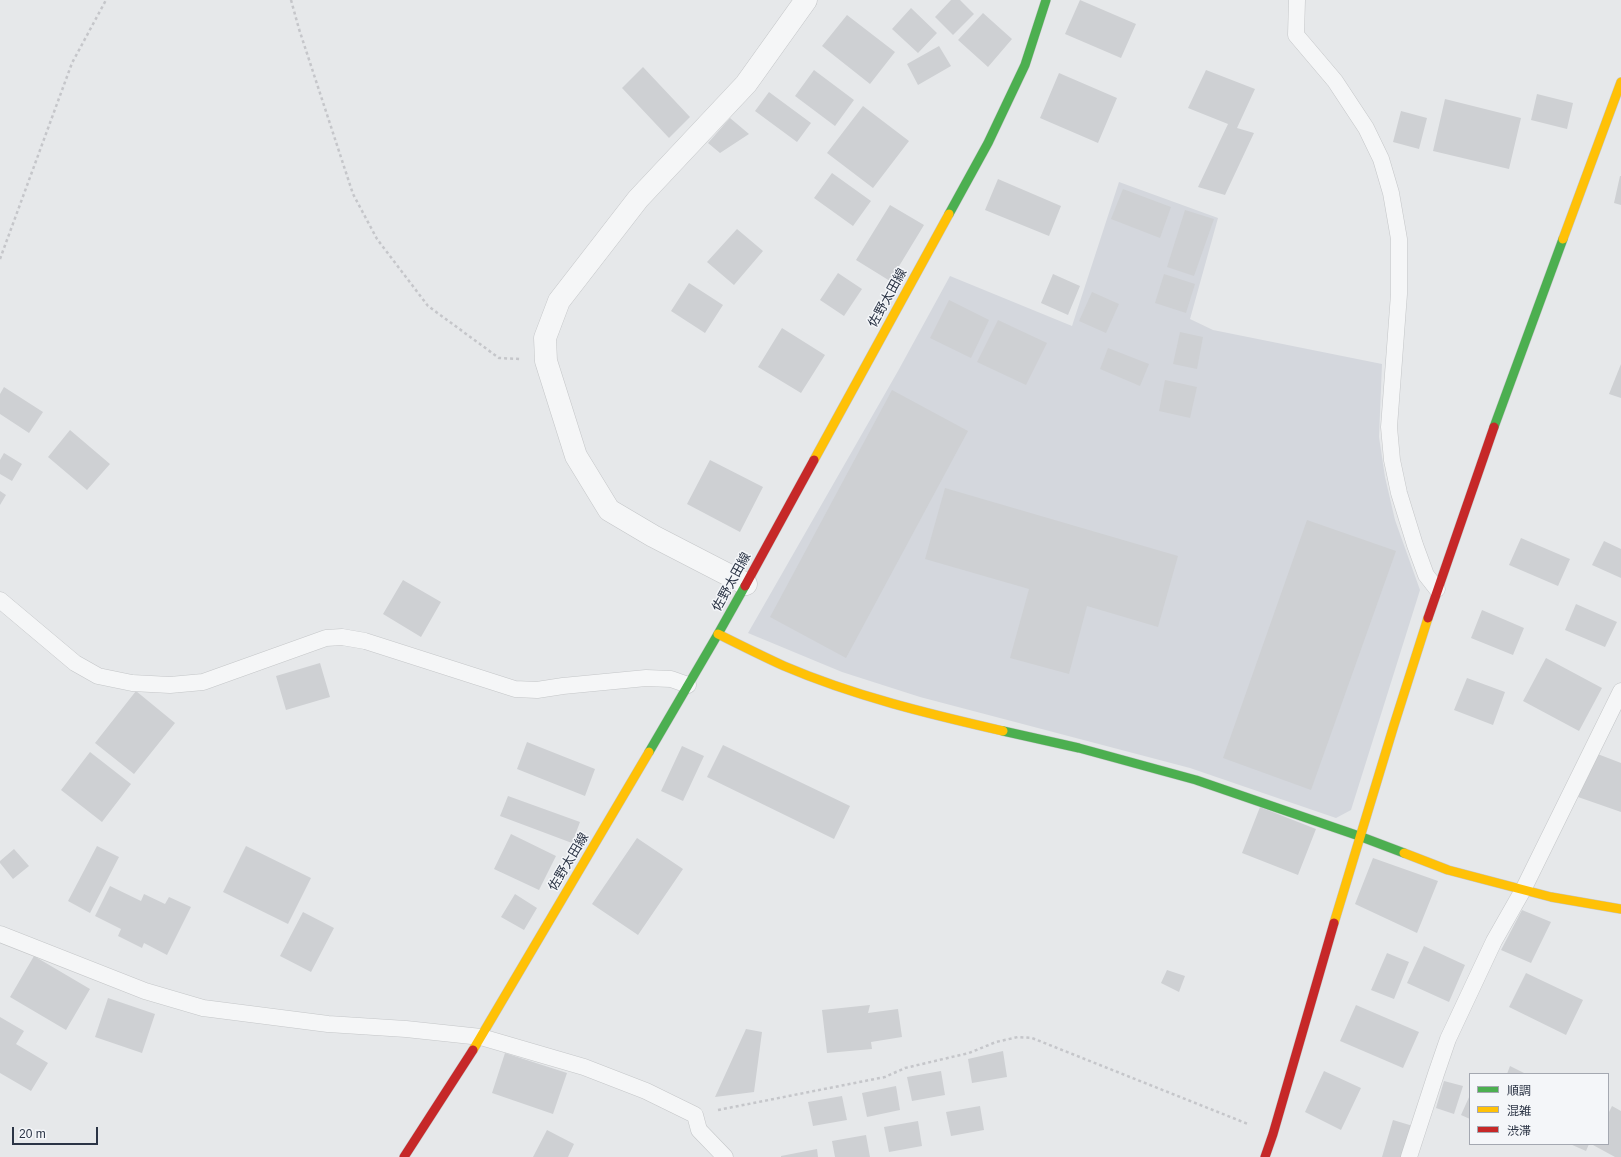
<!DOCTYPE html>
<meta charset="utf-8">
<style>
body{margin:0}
#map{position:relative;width:1621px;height:1157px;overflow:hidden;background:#e6e8ea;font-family:Arial,"Noto Sans JP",sans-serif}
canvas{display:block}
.legend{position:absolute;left:1469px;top:1073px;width:140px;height:72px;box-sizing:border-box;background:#f4f6f9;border:1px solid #a4a8b1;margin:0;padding:5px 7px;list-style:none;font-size:12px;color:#2b3445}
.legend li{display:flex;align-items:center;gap:8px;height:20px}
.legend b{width:20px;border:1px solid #a4a8b1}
.scale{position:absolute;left:12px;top:1127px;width:86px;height:18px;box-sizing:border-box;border:2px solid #2b3445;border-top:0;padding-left:5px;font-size:12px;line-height:14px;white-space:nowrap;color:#2b3445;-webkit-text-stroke:3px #f4f6f9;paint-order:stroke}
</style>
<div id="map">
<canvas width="1621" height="1157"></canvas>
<ul class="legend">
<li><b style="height:5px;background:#4caf50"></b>順調</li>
<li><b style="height:5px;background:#ffc107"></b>混雑</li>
<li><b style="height:5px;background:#c62828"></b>渋滞</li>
</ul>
<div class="scale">20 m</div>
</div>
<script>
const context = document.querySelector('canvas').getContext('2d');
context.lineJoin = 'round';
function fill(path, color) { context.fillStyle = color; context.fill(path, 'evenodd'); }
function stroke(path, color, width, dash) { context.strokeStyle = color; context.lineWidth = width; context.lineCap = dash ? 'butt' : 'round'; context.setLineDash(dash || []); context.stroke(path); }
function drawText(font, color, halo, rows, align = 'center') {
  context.font = font + ' Arial,"Noto Sans JP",sans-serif'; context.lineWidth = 3; context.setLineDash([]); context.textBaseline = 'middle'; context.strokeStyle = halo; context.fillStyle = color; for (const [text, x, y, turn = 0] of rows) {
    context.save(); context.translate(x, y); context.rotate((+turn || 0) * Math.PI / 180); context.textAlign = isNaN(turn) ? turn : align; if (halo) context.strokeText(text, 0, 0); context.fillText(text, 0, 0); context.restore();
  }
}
const built = new Path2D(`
 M1119,182L1218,218L1190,319L1213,330L1382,364L1379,437L1385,477L1395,520L1420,590L1351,810L1336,818L1190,768L920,697L842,672L748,633L898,371L950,276L1072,326Z`);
const building = new Path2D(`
 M951,0H960L974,14L953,35L935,17Z
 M1080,0L1136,24L1121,58L1065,34Z
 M911,8L937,33L918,53L892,29Z
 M983,13L1012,39L988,67L958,40Z
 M847,15L895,52L870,84L822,46Z
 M939,46L951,66L918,85L907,64Z
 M643,67L690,117L669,138L622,88Z
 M814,70L854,100L835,126L795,96Z
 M1206,70L1255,89L1237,128L1254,133L1225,195L1198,187L1228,124L1188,108Z
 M1059,73L1117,98L1098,143L1040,118Z
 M769,92L811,123L797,142L755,111Z
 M1537,94L1573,103L1567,129L1531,120Z
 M1445,99L1521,118L1509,169L1433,151Z
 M863,106L909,141L873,188L827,153Z
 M1401,111L1427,118L1419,149L1393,142Z
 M730,118L749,134L720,153L708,143Z
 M832,173L871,201L853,226L814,198Z
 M1620,176H1621V205L1614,203Z
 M998,179L1061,206L1049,236L985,210Z
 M1123,189L1171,207L1160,238L1111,219Z
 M890,205L924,225L890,281L856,260Z
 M1185,210L1214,219L1194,276L1167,267Z
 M737,229L763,251L734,285L707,262Z
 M838,273L862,289L844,316L820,300Z
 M1053,274L1080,286L1068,315L1041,303Z
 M1164,274L1195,284L1186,313L1155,303Z
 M689,283L723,305L705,333L671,311Z
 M1092,292L1119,304L1106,333L1079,321Z
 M949,300L989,320L971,358L930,338Z
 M998,320L1047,343L1026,385L977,362Z
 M782,328L825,355L801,393L758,367Z
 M1180,332L1203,337L1197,369L1173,364Z
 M1108,348L1149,364L1140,386L1100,369Z
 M1621,364V398L1609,394Z
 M1165,380L1197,387L1190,418L1159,411Z
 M4,387L43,412L29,433L0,414V394Z
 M892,390L968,431L846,658L770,617Z
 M70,430L110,464L87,490L48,457Z
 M4,453L22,464L12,481L0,474V460Z
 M710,460L763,487L740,532L687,504Z
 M945,488L1178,556L1158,627L1087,606L1069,674L1010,658L1029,589L925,559Z
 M0,491L6,495L0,505Z
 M1307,520L1396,551L1311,790L1223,758Z
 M1521,538L1570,559L1558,586L1509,565Z
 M1604,541L1621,549V578L1592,565Z
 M403,580L441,602L421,637L383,614Z
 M1576,604L1617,622L1605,647L1565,630Z
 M1482,610L1524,628L1513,655L1471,638Z
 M1546,658L1602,688L1579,731L1523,701Z
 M320,663L330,697L286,710L276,676Z
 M1467,678L1505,692L1493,725L1454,710Z
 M136,691L175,723L134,774L95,743Z
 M527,742L595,769L585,796L517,769Z
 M723,745L850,806L834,839L707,777Z
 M682,746L704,756L683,801L661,791Z
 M90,752L131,784L102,822L61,790Z
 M1595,753L1621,763V812L1578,797Z
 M508,796L580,822L572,843L500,816Z
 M1260,807L1316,829L1298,875L1242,853Z
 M511,834L556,856L539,890L494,869Z
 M637,838L683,869L638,935L592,904Z
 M97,846L119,857L90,913L68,901Z
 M246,846L311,878L288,924L223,892Z
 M14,849L29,866L13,879L0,863V861Z
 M1373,858L1438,881L1417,933L1355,904Z
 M110,886L141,901L144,894L165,904L169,897L191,907L167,955L144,943L142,948L118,936L121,929L95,916Z
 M515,894L537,908L524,930L501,917Z
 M1522,910L1551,922L1531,963L1501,950Z
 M303,912L334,928L311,972L280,956Z
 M1424,946L1465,965L1449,1002L1407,983Z
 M1387,953L1409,962L1394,999L1371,990Z
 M34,956L90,989L66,1030L10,997Z
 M1167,970L1185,976L1179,992L1161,983Z
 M1526,973L1583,1000L1566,1035L1509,1007Z
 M108,998L155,1014L142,1053L95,1037Z
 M870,1005L868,1013L898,1009L902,1037L871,1042L872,1049L827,1053L822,1010Z
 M1356,1005L1419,1032L1403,1068L1340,1041Z
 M0,1017L24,1031L16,1044L48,1063L31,1091L0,1073Z
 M746,1029L762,1032L754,1092L715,1097Z
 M1003,1051L1007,1077L972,1083L968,1059Z
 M505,1053L567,1073L553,1114L492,1093Z
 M1510,1066L1526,1074H1507Z
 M941,1071L945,1095L912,1101L907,1077Z
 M1324,1071L1361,1088L1341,1130L1305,1112Z
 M1444,1081L1463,1086L1454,1114L1436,1108Z
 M896,1086L900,1110L867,1117L862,1093Z
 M1470,1095V1119L1461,1115Z
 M842,1096L847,1120L813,1126L808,1102Z
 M980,1106L984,1130L951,1136L946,1112Z
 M1612,1106L1621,1111V1157H1615L1593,1145L1608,1144V1114Z
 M1393,1120L1413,1126L1404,1157H1382Z
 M918,1121L922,1146L889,1152L884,1127Z
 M547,1130L574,1144L568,1157H533Z
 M866,1135L870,1157H835L832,1141Z
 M1570,1144H1589L1586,1151Z
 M817,1149L818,1157H781V1156Z`);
const path = new Path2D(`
 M291,0L299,29L353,194L377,239L428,306L499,358L520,359
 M0,259L72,63L106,0
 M718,1110L885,1077L905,1068L969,1053L996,1042L1018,1037L1032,1038L1248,1124`);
const lane = new Path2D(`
 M1297,0L1296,35L1335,81L1366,128L1381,159L1391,193L1399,239V294L1389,427L1392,460L1399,493L1415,545L1426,575L1437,589
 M0,600L75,663L98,676L132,683L170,685L203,682L326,638L342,637L365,641L515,689L537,690L563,686L646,678L671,679L688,685
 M0,934L145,991L203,1008L328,1024L406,1029L481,1037L584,1067L646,1091L695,1115L699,1130L725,1157
 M1409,1157L1436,1074L1448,1039L1494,941L1523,890L1621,691`);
const street = new Path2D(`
 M746,584L653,536L609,510L576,456L546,361L545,338L559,301L638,199L746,84L806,0`);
const fast = new Path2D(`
 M949,214L988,143L1025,65L1046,0
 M1494,427L1563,239
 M1003,731L1079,748L1196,780L1359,836L1404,853
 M649,752L718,634L745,586`);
const slow = new Path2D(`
 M1563,239L1621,82
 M814,460L949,214
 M718,634C740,645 762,656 784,666C854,696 929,714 1003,731
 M1404,853L1448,870L1551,897L1621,909
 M1334,923L1394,725L1428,618
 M473,1050L649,752`);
const jam = new Path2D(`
 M745,586L814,460
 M1428,618L1494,427
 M404,1157L473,1050
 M1265,1157L1273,1134L1334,923`);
const streetNames = [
 ["佐野太田線",888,298,-61],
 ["佐野太田線",732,582,-61],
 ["佐野太田線",569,862,-59]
];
fill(built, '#d4d7dd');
fill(building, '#ced0d3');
stroke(lane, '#c4c6c8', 17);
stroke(street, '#c4c6c8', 23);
stroke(fast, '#c4c6c8', 10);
stroke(slow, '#c4c6c8', 10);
stroke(jam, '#c4c6c8', 10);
stroke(path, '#c5c6ca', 2.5, [3, 3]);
stroke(lane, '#f5f6f7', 16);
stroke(street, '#f5f6f7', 22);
stroke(fast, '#4caf50', 9);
stroke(slow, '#ffc107', 9);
stroke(jam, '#c62828', 9);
drawText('13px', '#2b3445', '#f4f6f9', streetNames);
</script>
